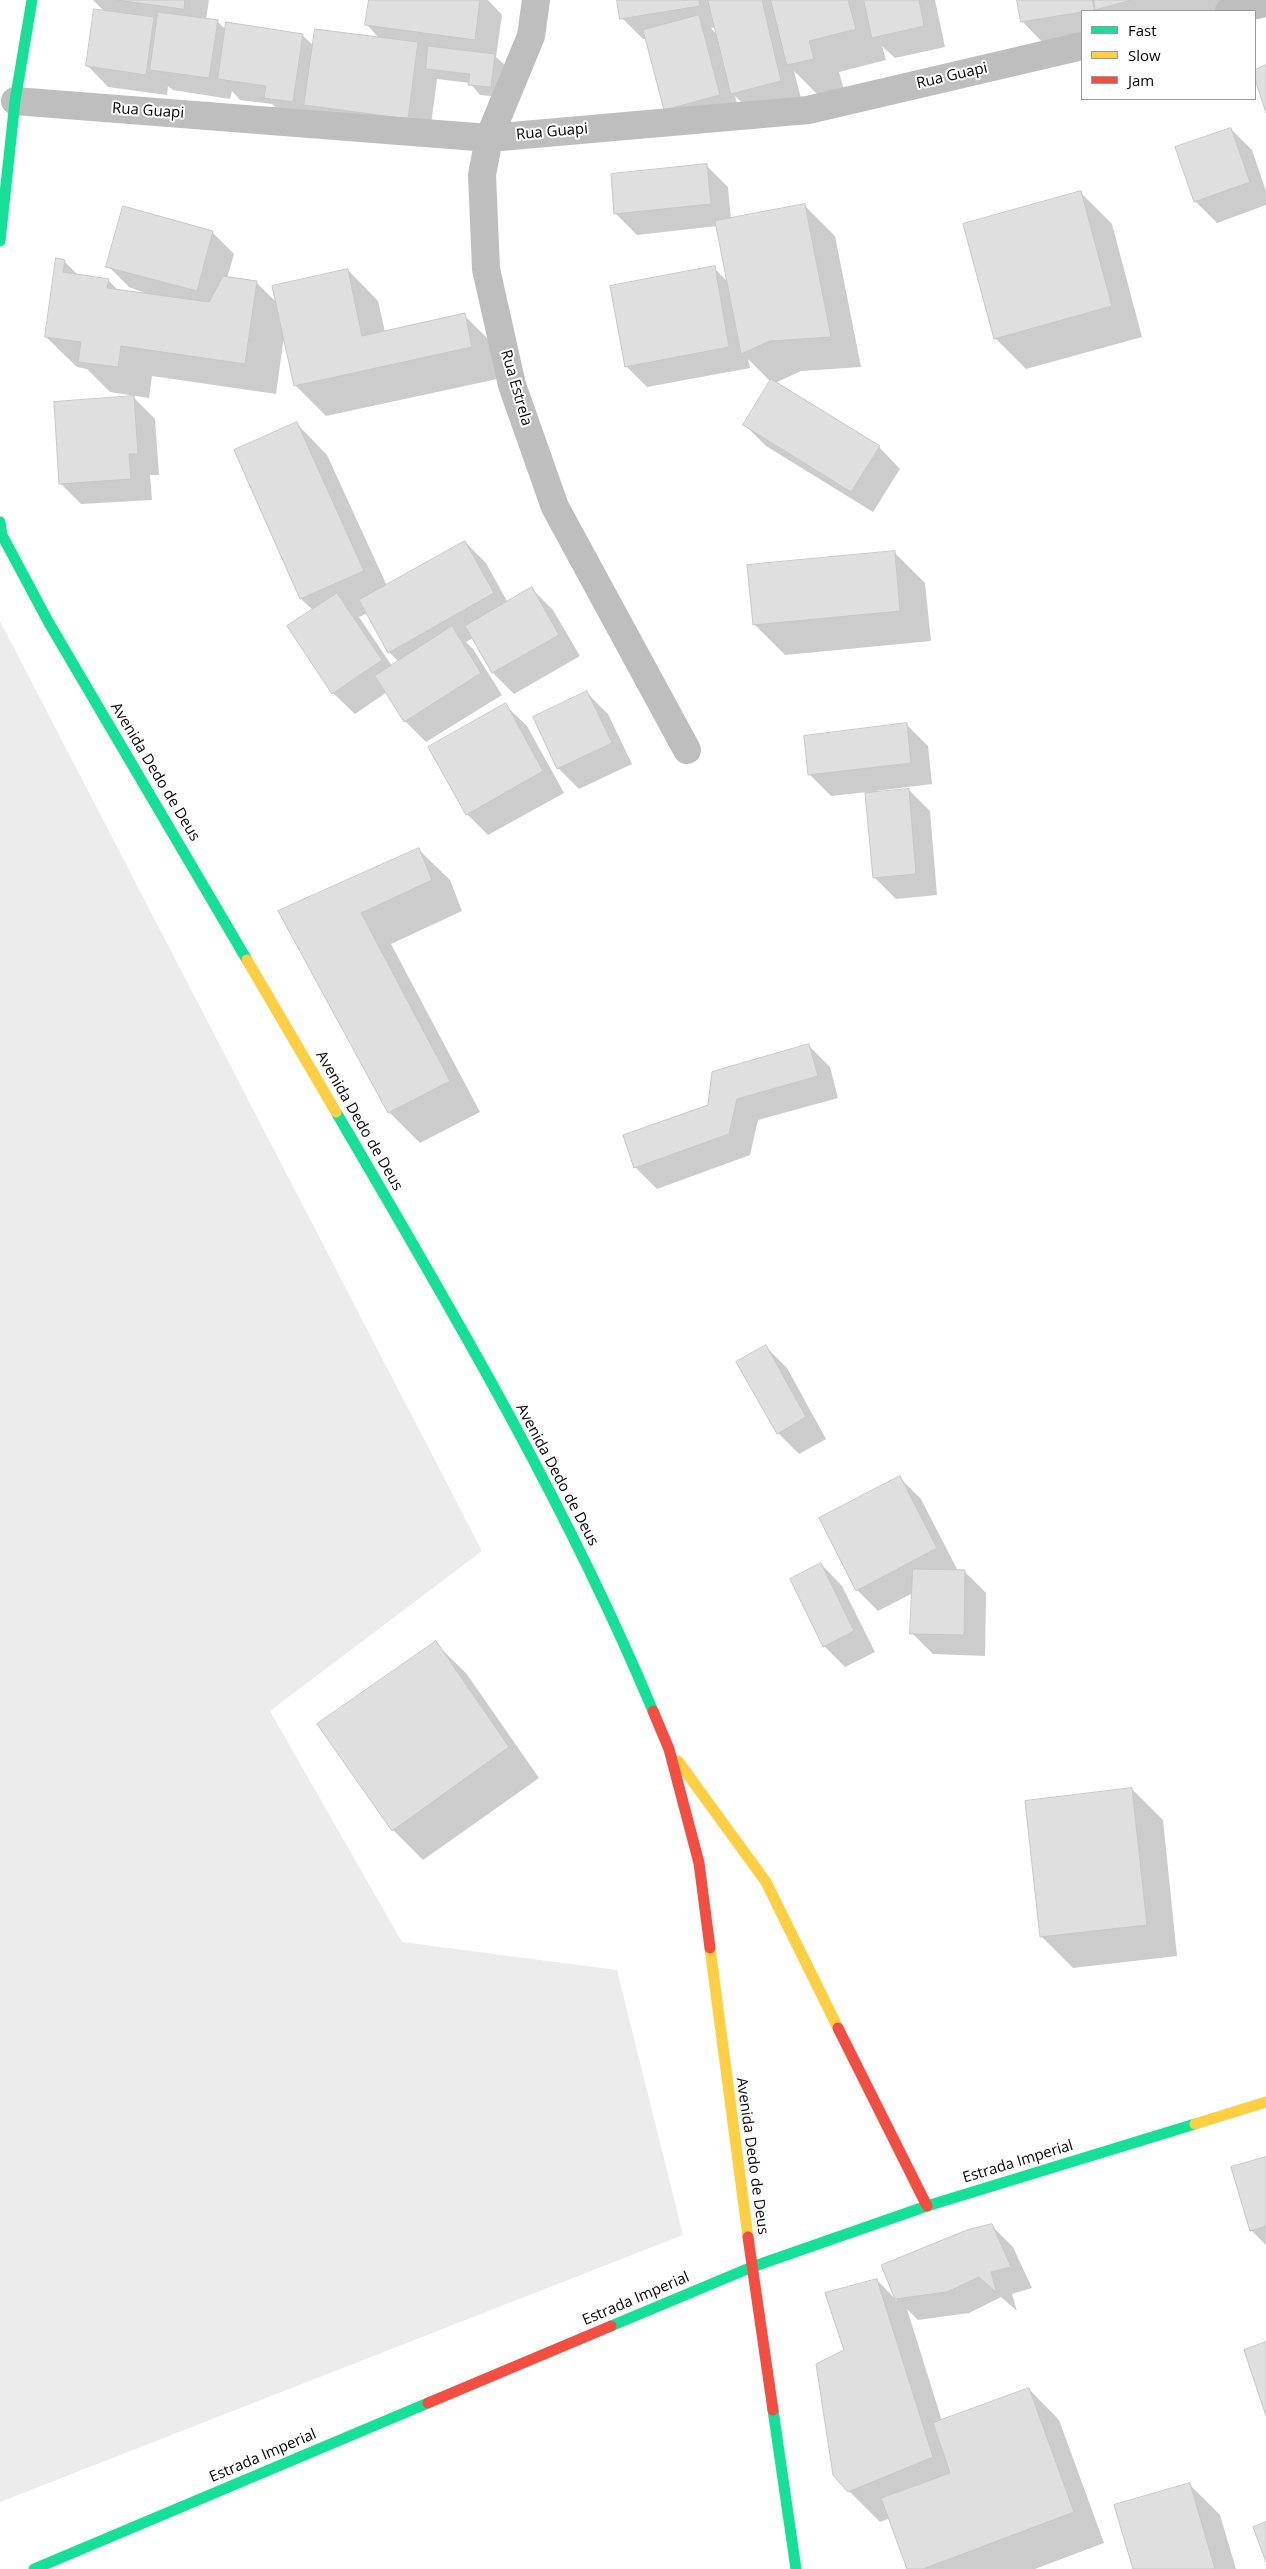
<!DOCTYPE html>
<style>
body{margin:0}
#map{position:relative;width:1266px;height:2569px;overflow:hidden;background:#fff;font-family:"Open Sans",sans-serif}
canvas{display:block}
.legend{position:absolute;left:1081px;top:10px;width:175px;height:90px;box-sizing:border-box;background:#fff;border:1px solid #999;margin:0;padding:6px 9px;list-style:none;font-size:15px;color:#000}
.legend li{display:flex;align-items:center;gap:10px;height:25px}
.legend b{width:25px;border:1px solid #999}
</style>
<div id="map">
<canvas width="1266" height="2569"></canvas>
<ul class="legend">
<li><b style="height:6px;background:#16e098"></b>Fast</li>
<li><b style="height:6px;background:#ffcf43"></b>Slow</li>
<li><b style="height:6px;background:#f24e42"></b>Jam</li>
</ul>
</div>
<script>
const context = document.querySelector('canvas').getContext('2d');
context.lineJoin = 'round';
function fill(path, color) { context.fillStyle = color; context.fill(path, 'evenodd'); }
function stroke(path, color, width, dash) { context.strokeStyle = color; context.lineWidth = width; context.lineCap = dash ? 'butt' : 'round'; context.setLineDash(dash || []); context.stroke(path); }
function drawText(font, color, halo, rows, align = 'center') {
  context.font = font + ' "Open Sans",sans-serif'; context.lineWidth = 4; context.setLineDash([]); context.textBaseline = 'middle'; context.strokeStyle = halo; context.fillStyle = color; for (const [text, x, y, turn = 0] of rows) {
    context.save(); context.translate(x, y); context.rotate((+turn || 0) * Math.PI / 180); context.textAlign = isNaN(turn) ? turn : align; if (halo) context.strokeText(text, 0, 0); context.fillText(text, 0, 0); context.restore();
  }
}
const green = new Path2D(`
 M0,621L482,1551L270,1711L402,1942L617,1970L683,2235L0,2502Z`);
const shadow = new Path2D(`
 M93,0H209L206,20L217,21L226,30L302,35L314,46L380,39L367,25L370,0H488L502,15L496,57L505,65L502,97L480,95L470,83L437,79L429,140L287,119L272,104L240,100L232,91L230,99L173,90L168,86L167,95L108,87L87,65L104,11Z
 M619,0H935L945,47L895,58L882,46L886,60L839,72L844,90L819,96L794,71L802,102L754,114L735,96L740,116L666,110L647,39H643L622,18ZM716,27L718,36L711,28Z
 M1018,0H1265L1236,11H1082V36L1043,43L1022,21Z
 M1231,129L1252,150L1266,191V205L1217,223L1196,202L1177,148Z
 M707,166L728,187L731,220L804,205L835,236L861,367L801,371L775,383L879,447L900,469L873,512L766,446L745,425L771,382L748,359L750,368L647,387L626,366L714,268L728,282L717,226L637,235L615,213Z
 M1081,193L1112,224L1142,337L1026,369L995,338Z
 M212,232L234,254L227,278L256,282L277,303L348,270L378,301L385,332L464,315L495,346L502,378L326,416L295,385L284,336L276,394L152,376L149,398L110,392L87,369L77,367L46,337L64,261L79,276L108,280L119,291L152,296L129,287L108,266Z
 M134,398L155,419L159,475H150L152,500L81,504L60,483Z
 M297,424L327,455L387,586L465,542L486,563L508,603L532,589L553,610L580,656L514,694L493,673L473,638L466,642L473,649L502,695L426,742L405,721L387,692L355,714L333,693L313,610L301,599L236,451ZM368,613L389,652L399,662L392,666L359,617Z
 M894,552L925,583L931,641L785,655L754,624Z
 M587,693L608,714L632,764L579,789L558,768Z
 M505,705L527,726L564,793L488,835L467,814Z
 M907,725L928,746L932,784L875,791V793L909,790L930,811L937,895L896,899L875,878L867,792L831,796L810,775L805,737Z
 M419,850L450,880L462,911L391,944L480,1112L420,1143L389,1112L280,911Z
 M809,1046L830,1067L838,1098L758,1120L750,1155L657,1189L635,1167L709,1106Z
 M766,1347L787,1368L826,1439L799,1454L778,1433Z
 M900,1478L921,1499L958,1571L965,1572L986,1593L985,1656L933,1654L912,1633L913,1593L878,1611L857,1590Z
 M821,1564L842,1586L875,1652L845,1667L824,1646Z
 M435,1643L466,1673L539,1778L423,1860L393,1830Z
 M1132,1789L1163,1820L1177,1956L1073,1968L1042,1937L1027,1802Z
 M1266,2158V2245L1251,2230Z
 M991,2225L1013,2247L1032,2288L1012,2294L1017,2311L1001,2297L969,2313L918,2320L907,2309L942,2421L1029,2389L1059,2420L1104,2543L1035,2569H908L890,2518L880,2522L849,2491L846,2350L877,2280L897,2301L883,2266Z
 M1189,2484L1220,2515L1236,2569H1135Z`);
const building = new Path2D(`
 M117,0H185L184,9Z
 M369,0H480L475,40L365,25Z
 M617,0H699L700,6L620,19Z
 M708,0H762L781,81L731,94Z
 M771,0H848L856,29L809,41L814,59L787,65Z
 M864,0H919L924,26L872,38Z
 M1017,0H1092L1095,10L1021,22Z
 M1094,0H1132L1095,10Z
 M94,9L154,17L146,75L86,66Z
 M158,12L218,20L209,78L150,70Z
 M699,15L720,95L664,110L643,30Z
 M226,22L303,34L293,102L264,98L266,86L218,79Z
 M315,29L418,42L408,119L304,105Z
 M428,46L495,54L491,87L468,85L470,74L426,69Z
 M1266,65V113L1255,79V70Z
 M1231,128L1250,182L1194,202L1175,147Z
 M707,164L711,204L614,214L611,174Z
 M1081,191L1112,306L994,339L963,224Z
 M805,204L831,337L770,341L741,354L715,221Z
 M123,206L213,231L197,291L106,267Z
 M56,258L65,260L63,272L109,279L107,288L209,302L223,276L257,281L245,364L121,346L118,367L78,362L81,342L45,337Z
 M715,266L729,347L625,367L610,286Z
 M348,269L362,336L465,313L472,347L294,386L272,286Z
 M771,379L880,446L851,492L743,425Z
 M134,396L138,454H129L131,479L59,484L54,402Z
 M297,422L364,571L300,599L234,450Z
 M465,541L494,593L388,653L359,600Z
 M895,551L900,611L753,625L747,565Z
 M532,587L559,635L492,673L465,626Z
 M337,593L382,660L332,694L287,626Z
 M452,626L481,673L404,722L375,676Z
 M587,691L612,743L557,769L533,717Z
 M506,703L543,771L466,815L428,747Z
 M907,723L911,763L808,775L804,736Z
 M909,789L916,874L873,878L865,793Z
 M419,848L432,880L361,913L450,1081L388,1113L278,911Z
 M809,1044L818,1076L737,1099L729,1134L634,1168L623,1135L708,1105L712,1072Z
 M766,1345L806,1417L777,1434L736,1362Z
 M900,1476L937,1548L856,1591L819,1518Z
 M821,1563L854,1631L823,1647L790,1579Z
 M913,1569L965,1570L964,1635L910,1634Z
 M436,1641L509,1747L392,1831L317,1724Z
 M1132,1788L1147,1925L1040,1937L1025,1801Z
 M1266,2157V2226L1250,2231L1231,2167Z
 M992,2224L1011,2267L991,2272L997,2293L979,2277L947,2292L895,2299L881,2265L967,2230Z
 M877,2279L933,2457L848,2492L833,2475L816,2364L844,2350L825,2293Z
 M1266,2342V2416L1244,2350Z
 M1029,2388L1074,2512L923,2569H907L881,2498L950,2473L933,2423Z
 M1190,2483L1215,2569H1133L1114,2505Z
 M1266,2522V2562L1253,2527Z`);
const street = new Path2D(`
 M536,0L531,36L489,138L482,175L486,269L512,385L555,507L687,750
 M1229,11L1266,3
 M15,101L489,138L808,110L1082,46`);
const fast = new Path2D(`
 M0,241L15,101L32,0
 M0,522L2,535L49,623L247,960
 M336,1112C450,1307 566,1503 653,1711
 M611,2326L752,2267L927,2206L1195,2124
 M773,2410L796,2569
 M34,2569L428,2403`);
const slow = new Path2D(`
 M247,960L336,1112
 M678,1761L766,1882L838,2028
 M710,1948L748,2237
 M1195,2124L1266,2102`);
const jam = new Path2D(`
 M653,1711L669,1749L699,1863L710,1948
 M838,2028L927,2206
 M748,2237L773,2410
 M428,2403L611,2326`);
const streetNames = [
 ["Rua Guapi",952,76,-13],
 ["Rua Guapi",148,111,4],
 ["Rua Guapi",552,132,-5],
 ["Rua Estrela",516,388,74],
 ["Avenida Dedo de Deus",155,772,59],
 ["Avenida Dedo de Deus",359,1121,60],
 ["Avenida Dedo de Deus",557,1475,62],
 ["Avenida Dedo de Deus",752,2156,82],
 ["Estrada Imperial",1018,2162,-17],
 ["Estrada Imperial",636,2299,-23],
 ["Estrada Imperial",263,2456,-23]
];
fill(green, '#ececec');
fill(shadow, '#0003');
fill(building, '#dfdfdf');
stroke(building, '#c7c7c7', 1);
stroke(street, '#bebebe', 28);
stroke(fast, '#16e098', 11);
stroke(slow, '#ffcf43', 11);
stroke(jam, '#f24e42', 11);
drawText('15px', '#000', '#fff', streetNames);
</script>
